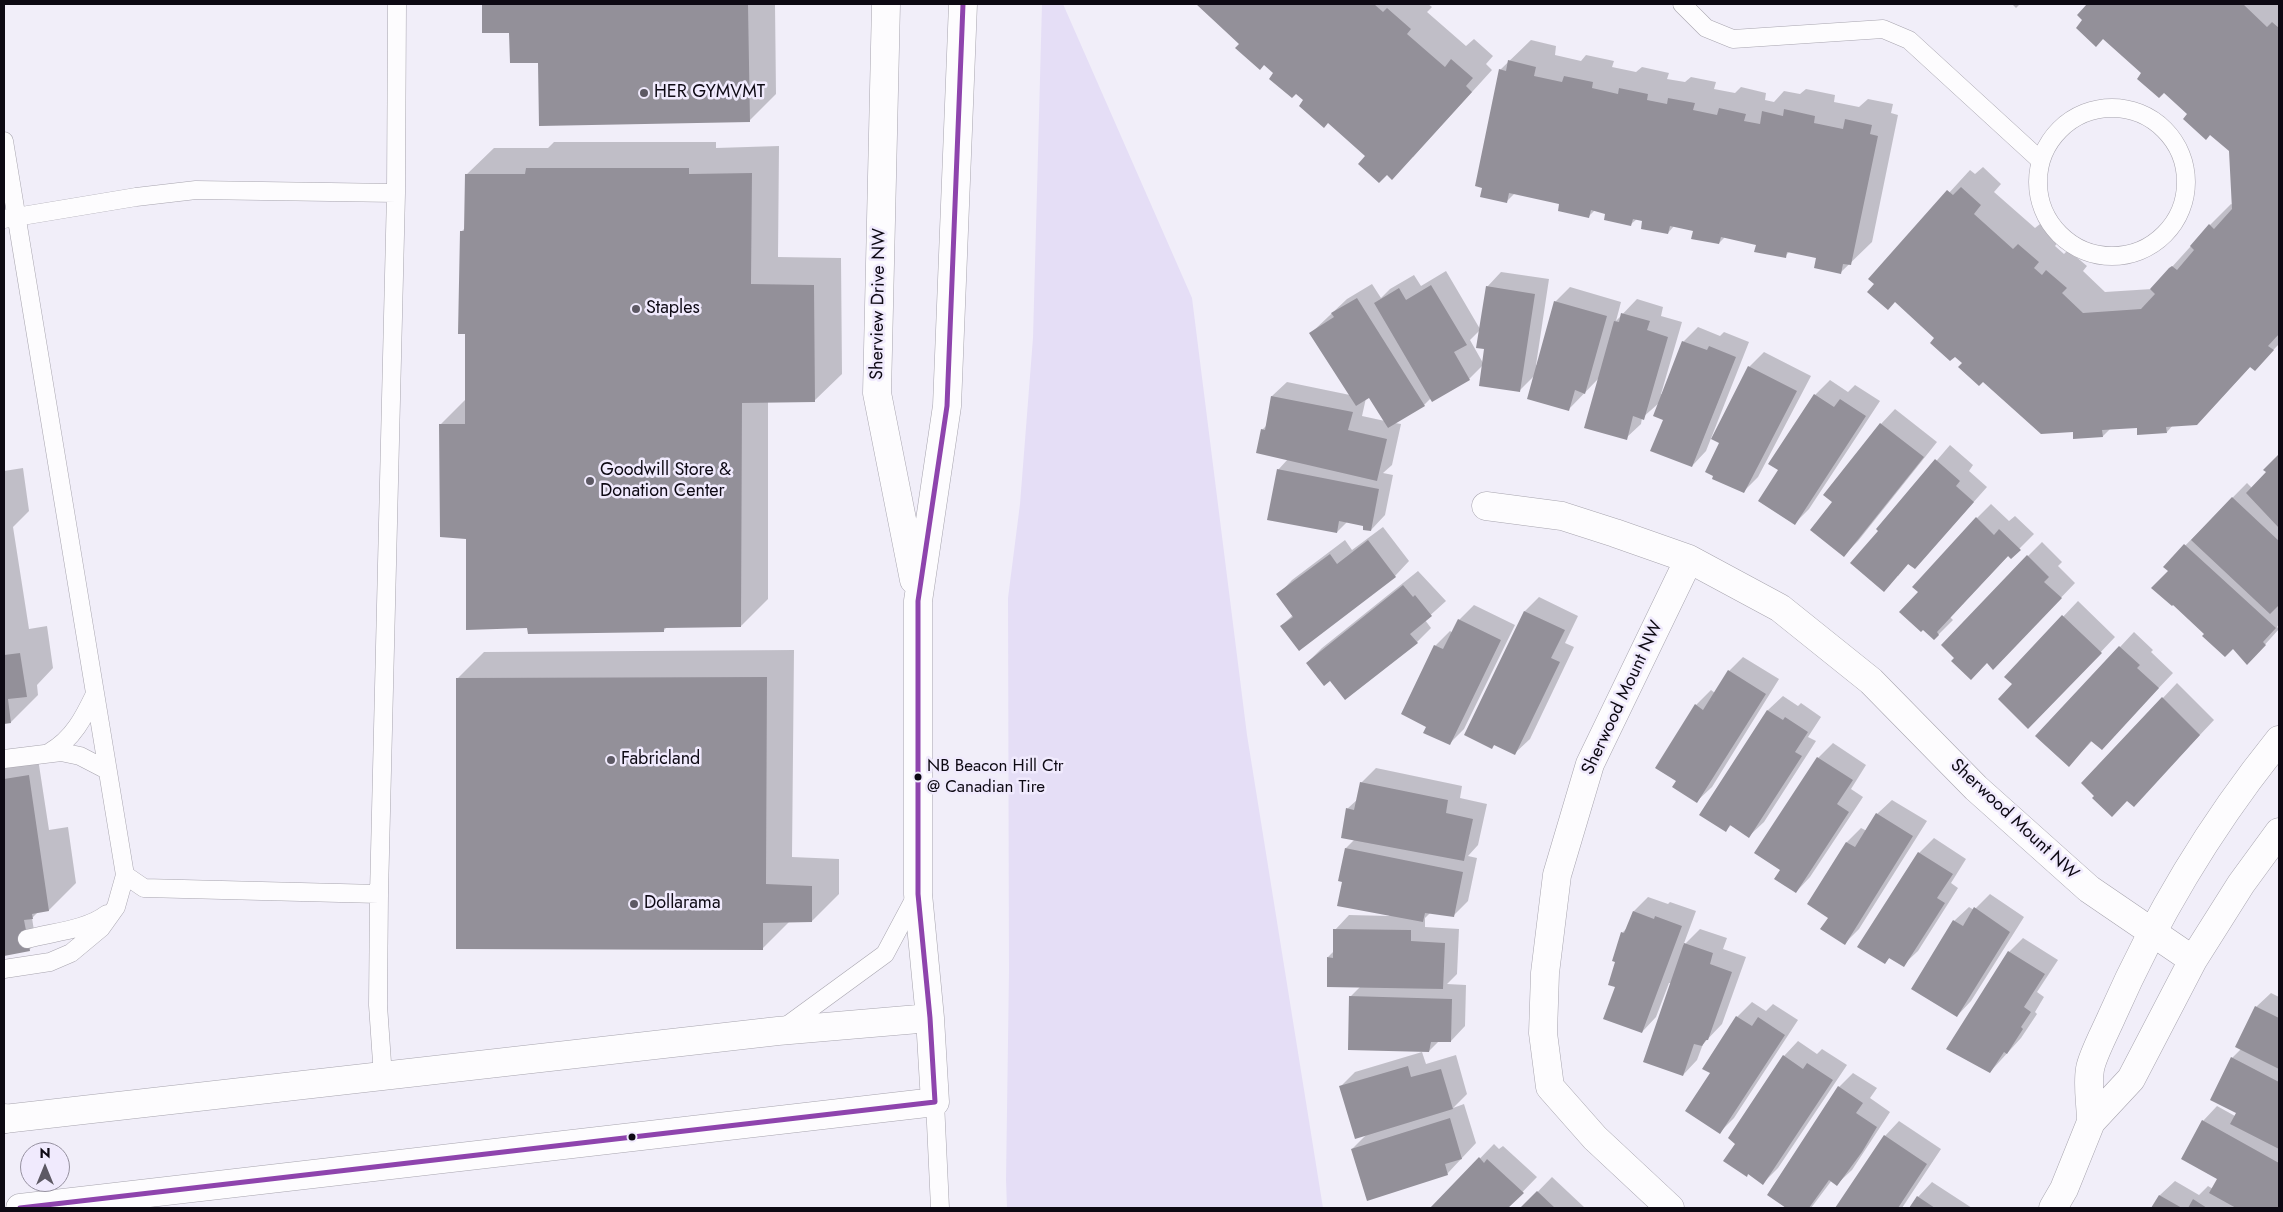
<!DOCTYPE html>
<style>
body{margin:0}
#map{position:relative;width:2283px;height:1212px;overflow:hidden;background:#f1eef9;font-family:Jost,sans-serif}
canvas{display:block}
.frame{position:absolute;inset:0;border:5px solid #0d0913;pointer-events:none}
.north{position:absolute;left:20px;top:1142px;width:50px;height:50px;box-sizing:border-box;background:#f0eafd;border:1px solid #95909f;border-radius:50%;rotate:0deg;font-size:14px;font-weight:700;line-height:20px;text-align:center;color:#0d0913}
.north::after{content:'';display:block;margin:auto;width:18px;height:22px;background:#5d5964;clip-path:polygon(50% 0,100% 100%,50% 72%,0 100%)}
</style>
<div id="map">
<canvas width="2283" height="1212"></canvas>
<div class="frame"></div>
<div class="north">N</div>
</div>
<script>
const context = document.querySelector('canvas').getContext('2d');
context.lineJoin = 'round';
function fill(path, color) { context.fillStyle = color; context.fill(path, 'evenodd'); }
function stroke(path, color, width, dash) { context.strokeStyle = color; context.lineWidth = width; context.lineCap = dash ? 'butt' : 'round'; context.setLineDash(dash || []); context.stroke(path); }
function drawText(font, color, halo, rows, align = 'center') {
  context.font = font + ' Jost,sans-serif'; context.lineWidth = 5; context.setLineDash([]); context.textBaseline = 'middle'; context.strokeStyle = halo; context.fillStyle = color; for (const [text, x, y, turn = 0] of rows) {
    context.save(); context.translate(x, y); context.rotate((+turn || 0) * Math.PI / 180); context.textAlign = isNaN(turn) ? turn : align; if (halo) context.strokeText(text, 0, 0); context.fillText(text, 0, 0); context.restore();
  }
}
const green = new Path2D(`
 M1042,4H1063L1192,298L1247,735L1323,1208H1007L1006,1180L1009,972L1008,598L1020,504L1033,338Z`);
const shadow = new Path2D(`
 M483,4H775L776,94L749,121L540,62L510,32H483Z
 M1197,4H1428L1432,7L1427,12L1466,46L1474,39L1493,56L1486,64L1492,70L1413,157L1367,156Z
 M2012,4H2020L2016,8Z
 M2088,4H2279V344L2255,369L2251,366L2197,424L2173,425L2167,432L2138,427L2110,429L2103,436L2074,430L1964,362L1870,279L1970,170L1975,174L1983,167L2001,184L1994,192L2035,228L2040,224L2059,241L2055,246L2064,254L2068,250L2087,266L2083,271L2105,292L2152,289L2210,225L2231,204L2233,205L2230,151L2078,15Z
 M1531,40L1556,46L1555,55L1581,61L1586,55L1614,61L1612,67L1636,72L1642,67L1669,73L1667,79L1685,82L1691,77L1716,82L1714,89L1735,93L1741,87L1766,93L1765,100L1774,102L1784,91L1800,94L1806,89L1835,95L1834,102L1859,107L1868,99L1893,104L1891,113L1898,115L1872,242L1840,273L1818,257L1790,251L1785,256L1757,244L1725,237L1719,243L1695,230L1674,226L1668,233L1644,220L1637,219L1631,224L1607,213L1595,210L1589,216L1561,203L1515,193L1506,202L1500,70Z
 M554,142H716V148L779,146L778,257L841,258L842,374L814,401L768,402V599L741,626H668L663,631L529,627L467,538L440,425L466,399V333L461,232L466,227V175L494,148H548Z
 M1446,271L1480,329L1487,287L1501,272L1549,279L1536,365L1538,366L1555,302L1570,287L1621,302L1616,321L1637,299L1663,307L1661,316L1682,322L1661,394H1663L1683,342L1698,327L1720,336L1724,332L1749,342L1706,451L1692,466L1664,419L1659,403L1642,418L1641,424L1626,438L1599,378L1568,410L1535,375L1520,390L1483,365L1469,379L1432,400L1431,398L1424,405L1395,423L1401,424L1392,465L1383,473L1393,475L1385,515L1371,530L1365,525L1347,522L1337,532L1278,470L1288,459L1262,430L1267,425L1272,396L1287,382L1350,395L1311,333L1347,299L1372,284L1381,298L1390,289L1414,275L1421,286ZM1480,330L1486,348L1483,363L1470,340ZM1370,396L1385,421L1362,416L1366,398Z
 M1764,352L1811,376L1758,477L1744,491L1721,443L1749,367Z
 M1830,380L1848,392L1855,385L1880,401L1809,509L1795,523L1780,470L1770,464L1815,395Z
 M1895,409L1937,442L1858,541L1844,555L1834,502L1825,495L1881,424Z
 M1950,445L1973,465L1969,471L1987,487L1915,568L1909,563L1898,576L1878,529Z
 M2279,455V624L2277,627L2279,629L2261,649L2233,647L2206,634L2169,571L2165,566L2247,483L2252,488L2268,472L2265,470Z
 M4,468V471L23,468L29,511L13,527L29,629L47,626L53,668L37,685L38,695L11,722L4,723Z
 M1991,504L2009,521L2015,516L2034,534L2011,557L2009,555L1950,617L1953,620L1934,639L1919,592L1977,518Z
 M1383,527L1409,561L1395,576L1281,626L1293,615L1278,595L1292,580L1345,540L1352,550Z
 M2042,542L2062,562L2058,566L2075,583L2007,654L1987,662L2028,556Z
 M1418,571L1446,601L1425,620L1431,628L1417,642L1330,679L1307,663L1322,648Z
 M1539,597L1578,616L1565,643L1574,647L1530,739L1515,753L1495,744L1492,747L1466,735L1525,611Z
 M2078,601L2115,637L2043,713L2006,677Z
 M1474,605L1515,625L1464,729L1450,743L1428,726L1435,646L1450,631L1453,633L1459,620Z
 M2134,632L2153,650L2151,652L2173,673L2116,733L2093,740L2069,765L2037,736Z
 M794,650L792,857L839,859V894L812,921H790L762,949L457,679L484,652Z
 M1743,657L1779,679L1712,787L1697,801L1677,781L1696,705L1711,690L1715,693L1729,671Z
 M2177,683L2214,720L2134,805L2128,800L2096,796L2083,783Z
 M1783,696L1798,706L1801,703L1821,717L1808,737L1816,741L1764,822L1749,836L1731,825L1726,830L1701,814L1768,710Z
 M1833,743L1866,765L1851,789L1863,797L1810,877L1796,892L1782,870L1756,852L1818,758Z
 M37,752L49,830L68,827L76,883L49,910L38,912L32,918L36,943L29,950L4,954V757Z
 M1376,768L1462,786L1460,798L1487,804L1478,845L1468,856L1477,858L1468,901L1453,916L1431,912L1425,918V927L1459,929L1457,974L1447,984L1466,985L1465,1026L1451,1041H1439L1429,1051L1350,997L1360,987L1328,957L1334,951L1335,930L1349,915L1390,916L1343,881L1346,848L1355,839L1347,809L1358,799L1361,783Z
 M1892,800L1927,821L1859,929L1845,943L1829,917L1809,904L1847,842L1861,828L1867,831L1877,814Z
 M1934,838L1966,859L1951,883L1958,888L1918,951L1903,965L1890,957L1885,963L1859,946L1919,853Z
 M1990,894L2024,917L1971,1001L1957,1016L1954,921L1969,907L1974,910Z
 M1648,897L1668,904L1670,902L1696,911L1683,946L1700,929L1727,938L1723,949L1746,957L1722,1024L1703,1044L1697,1060L1683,1075L1671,983H1669L1656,1017L1642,1032L1616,987V961L1613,960L1623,932L1628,927L1634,911Z
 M2023,938L2058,960L2037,992L2044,997L2035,1012L2037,1014L2021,1038L1990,1072L2009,952Z
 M2271,993L2279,997V1208H2152L2160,1195L2175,1181L2199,1195L2208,1186L2213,1189L2219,1179L2203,1121L2217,1106L2235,1116L2238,1112L2232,1058L2241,1049L2256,1007Z
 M1752,1002L1766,1011L1773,1004L1798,1020L1734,1118L1720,1132L1712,1073L1704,1068L1737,1017Z
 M1798,1041L1817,1054L1822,1049L1847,1065L1778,1168L1763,1183L1749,1173L1747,1175L1737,1144L1784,1056Z
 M1422,1052L1426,1064L1456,1055L1467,1094L1453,1108L1464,1104L1476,1143L1447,1174L1352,1149L1367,1134L1340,1087L1355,1072Z
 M1853,1073L1877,1088L1870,1098L1890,1112L1852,1170L1837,1184L1832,1180L1811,1208H1789L1768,1194L1839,1087Z
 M1899,1121L1941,1149L1902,1208H1837L1885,1136Z
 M1494,1144L1499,1149L1503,1146L1537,1177L1507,1208H1432Z
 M1552,1177L1584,1207L1583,1208H1522Z
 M1932,1182L1972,1208H1910L1918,1197Z`);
const building = new Path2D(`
 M482,4H748L750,122L539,126L538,63H510L509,33H482Z
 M1196,4H1374L1383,12L1387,8L1411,29L1407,34L1445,67L1451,59L1473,78L1466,86L1472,92L1392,180L1387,175L1379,183L1358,164L1365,156L1328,123L1324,128L1299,106L1303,100L1296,94L1292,98L1269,79L1273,73L1264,65L1260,70L1235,48L1239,44Z
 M2087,4H2243L2267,27L2272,22L2279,28V334L2268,346L2274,350L2255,371L2250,367L2197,425L2166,427L2167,433L2137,435V428L2102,430L2103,437L2073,439V432L2041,434L1983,382L1979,386L1958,367L1962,363L1955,357L1950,361L1930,343L1934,338L1895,302L1888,310L1867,292L1874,284L1868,279L1947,190L1953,195L1961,187L1981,205L1974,214L2013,249L2018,244L2039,262L2034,268L2042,275L2046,270L2067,288L2062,293L2083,313L2141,309L2155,294L2150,289L2169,268L2172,266L2177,270L2194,250L2190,246L2209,224L2214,229L2232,209L2229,151L2210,135L2206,140L2183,119L2187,114L2164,93L2159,98L2137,79L2141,73L2103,39L2096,47L2076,28L2082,20L2077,15Z
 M1508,60L1536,67L1534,76L1562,82L1564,76L1593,82L1592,88L1618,94L1619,88L1648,94L1647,100L1667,104L1668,98L1695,103L1693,110L1717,115L1719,108L1746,114L1744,121L1760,124L1762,111L1783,116L1784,109L1815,116L1814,123L1843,129L1845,119L1872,125L1870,134L1878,136L1851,265L1843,264L1841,274L1814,268L1816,258L1787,252L1786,258L1754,252L1756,245L1721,237L1719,244L1691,239L1693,231L1670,226L1668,234L1641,229L1642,221L1633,219L1631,226L1604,220L1605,214L1591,210L1589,218L1558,211L1559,204L1509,193L1507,203L1480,197L1482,188L1475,186L1499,69L1506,71Z
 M526,168H689V174L752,173L751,284L814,285L815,402L742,403L741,627L664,628V632L528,634L527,628L466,630V539L440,537L439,424H465V334H458L460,231H464L465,174H525Z
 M1431,285L1467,345L1454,352L1470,380L1432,402L1374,303L1399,288L1406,300Z
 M1486,286L1535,294L1520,392L1479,386L1484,349L1476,348Z
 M1357,298L1425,406L1388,428L1369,398L1356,406L1309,333L1334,317L1331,313Z
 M1554,301L1607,316L1585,394L1575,390L1569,411L1527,399Z
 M1621,313L1650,321L1647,330L1668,337L1644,420L1633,416L1627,440L1584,428L1614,321L1619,322Z
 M1682,341L1707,350L1709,346L1736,357L1692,467L1650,451L1663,420L1653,416Z
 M1748,366L1797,391L1744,493L1712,479L1713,476L1705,472L1719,443L1711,439Z
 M1814,394L1834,407L1840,399L1866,416L1795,525L1758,501L1778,470L1768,464Z
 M1271,396L1353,412L1348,430L1387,439L1377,481L1256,453L1261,429L1265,430Z
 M1880,423L1924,457L1844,557L1810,530L1832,502L1823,495Z
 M2279,454V528L2246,493L2266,472L2263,470Z
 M1935,459L1960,481L1956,486L1974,502L1915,569L1908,564L1884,592L1850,563L1878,531L1876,529Z
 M1277,469L1379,489L1371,531L1363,530V526L1339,521L1337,533L1267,520Z
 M2232,497L2279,541V605L2270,614L2191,540Z
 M1976,517L1994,535L1999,529L2021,550L2011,559L2008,556L1937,632L1939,635L1934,640L1923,630L1921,632L1899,612L1918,592L1912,587Z
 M1368,540L1396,577L1299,651L1280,626L1293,617L1276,594L1330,554L1337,564Z
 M2184,544L2276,628L2263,642L2266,645L2247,665L2233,649L2225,657L2202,636L2204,634L2173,605L2172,606L2151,588L2168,571L2163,567Z
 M2027,555L2049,577L2044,582L2062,598L1993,670L1987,663L1971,680L1951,661L1954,658L1941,645Z
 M1403,585L1413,597L1415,595L1432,616L1410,634L1418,643L1345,700L1330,681L1324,686L1306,663Z
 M1524,611L1565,630L1551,658L1560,662L1515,755L1494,745L1492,749L1464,735Z
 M2062,615L2102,653L2028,729L1998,699L2012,684L2004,677Z
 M1458,619L1501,640L1450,745L1423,733L1426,727L1401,714L1434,645L1443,649Z
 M2119,646L2140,665L2137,668L2159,688L2102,750L2091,741L2069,767L2035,736Z
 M20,653L27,697L8,699L11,723L4,724V655Z
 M1728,670L1766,694L1697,803L1672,787L1676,781L1655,768L1695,704L1703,710Z
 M767,677L766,884L812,886V922L763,923V950L456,949V678Z
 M2162,697L2200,735L2134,807L2127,801L2112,817L2092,798L2094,796L2081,783Z
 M1767,710L1783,720L1785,717L1808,732L1795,752L1802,756L1749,838L1730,825L1726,832L1699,815Z
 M1817,757L1853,780L1837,804L1849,812L1796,893L1774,879L1780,870L1754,853Z
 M29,775L49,911L32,914L33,919L24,920L30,951L4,956V779Z
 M1360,782L1448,800L1446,813L1473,819L1464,861L1341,838L1346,808L1354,810Z
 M1876,813L1913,836L1845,945L1820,929L1828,918L1807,904L1846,842L1855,847Z
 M1345,848L1463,872L1454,917L1425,913L1423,922L1337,906L1342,882L1338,881Z
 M1918,852L1953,874L1937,898L1945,903L1904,967L1889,958L1885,964L1857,947Z
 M1974,907L2010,932L1957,1017L1911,989L1953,920L1963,926Z
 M1633,911L1654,919L1655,916L1682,926L1642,1033L1603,1019L1615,987L1608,985L1615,962L1612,961L1621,932L1624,933Z
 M1333,929L1411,930V941L1445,943L1443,989L1327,987V957L1333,958Z
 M1684,943L1713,953L1710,964L1732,972L1708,1040H1706L1702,1046L1694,1044L1683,1076L1643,1062Z
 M2008,951L2045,974L2024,1007L2031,1012L2021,1027L2023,1029L2007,1054L2004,1052L1990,1073L1946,1049Z
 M1349,996L1452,999L1451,1042H1431L1429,1052L1348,1050Z
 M2255,1006L2279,1018V1069L2235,1047Z
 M1736,1016L1752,1026L1758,1017L1785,1035L1720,1134L1685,1111L1710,1073L1702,1069Z
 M1783,1055L1803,1069L1807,1063L1833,1080L1763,1185L1748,1174L1747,1177L1723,1161L1735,1144L1728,1138Z
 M2231,1057L2279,1082V1149L2230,1124L2236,1113L2210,1100Z
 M1408,1066L1411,1077L1441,1069L1453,1109L1355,1139L1339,1086Z
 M1838,1086L1863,1103L1856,1113L1877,1127L1862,1152L1837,1186L1829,1180L1809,1208H1786L1767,1195Z
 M1450,1118L1462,1159L1445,1164L1448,1175L1367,1201L1351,1149Z
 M2202,1120L2279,1163V1208H2236L2209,1193L2217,1179L2181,1159Z
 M1884,1135L1927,1164L1898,1208H1835Z
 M1479,1157L1484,1163L1487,1159L1524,1193L1508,1208H1430Z
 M1537,1191L1555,1208H1520Z
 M2159,1195L2182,1208H2151Z
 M1917,1196L1935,1208H1909Z
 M2193,1199L2207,1208H2188Z`);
const service = new Path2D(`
 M1682,4L1706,28L1733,39L1883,29L1909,40L2040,160
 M2038 182a74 74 0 1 1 148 0a74 74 0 1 1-148 0Z
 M4,141L125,875L144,888L379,894L378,1005L383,1077
 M4,219L136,197L196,190L396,193
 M50,752C73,739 84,717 95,694
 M4,759L61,752L80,756L107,770
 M379,894L396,193L397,4
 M27,939C53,932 86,930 107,914
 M4,969L50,962L71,953L101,928L116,907L125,875
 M781,1030L885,954L917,894
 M935,1102L940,1208`);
const minor = new Path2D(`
 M886,4L877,393L914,580
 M1486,506L1562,516L1615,533L1689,559L1780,608L1871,681L1976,788L2089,889L2193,960
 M4,1119L778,1031L930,1018
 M2091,1122C2091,1105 2087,1086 2090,1069C2092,1056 2106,1030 2112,1016C2155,918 2212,823 2279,740
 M20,1208L935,1102L930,1018L918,894V601L947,406L963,4
 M1670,1208L1595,1138L1550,1087L1543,1033L1545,973L1557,875L1590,764L1689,559
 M2053,1208L2064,1189L2091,1122L2131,1079L2193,960L2241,884L2279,832`);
const secondary = new Path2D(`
 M4,1118L5,1119`);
const bus1 = new Path2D(`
 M20,1208L935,1102L930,1018L918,894V601L947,406L963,4`);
const markers = [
 [644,93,5,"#5d5964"],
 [636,309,5,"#5d5964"],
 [590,481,5,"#5d5964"],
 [611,760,5,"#5d5964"],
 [918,777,4.5,"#0d0913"],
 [634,904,5,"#5d5964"],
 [632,1137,4.5,"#0d0913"]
];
const busNames = [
 ["NB Beacon Hill Ctr",927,767],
 ["@ Canadian Tire",927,788]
];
const poiNames = [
 ["HER GYMVMT",654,93],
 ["Staples",646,309],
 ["Goodwill Store &",600,471],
 ["Donation Center",600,492],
 ["Fabricland",621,760],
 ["Dollarama",644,904]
];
const streetNames = [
 ["Sherview Drive NW",879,304,-89],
 ["Sherwood Mount NW",1623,698,-65],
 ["Sherwood Mount NW",2014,820,43]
];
fill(green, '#e5def6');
fill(shadow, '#0003');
fill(building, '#939099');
stroke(service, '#a7a4ae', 19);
stroke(minor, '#a7a4ae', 29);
stroke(secondary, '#a7a4ae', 29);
stroke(service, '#fdfcfe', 18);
stroke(minor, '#fdfcfe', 28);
stroke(secondary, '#fdfcfe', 28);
stroke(bus1, '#8e44ad', 5);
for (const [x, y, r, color] of markers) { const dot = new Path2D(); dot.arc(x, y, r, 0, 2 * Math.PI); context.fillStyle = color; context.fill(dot); stroke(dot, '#f0eafd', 2); }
drawText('17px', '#0d0913', '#f0eafd', busNames, 'left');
drawText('18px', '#0d0913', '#f0eafd', poiNames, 'left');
drawText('18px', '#0d0913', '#f0eafd', streetNames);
</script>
